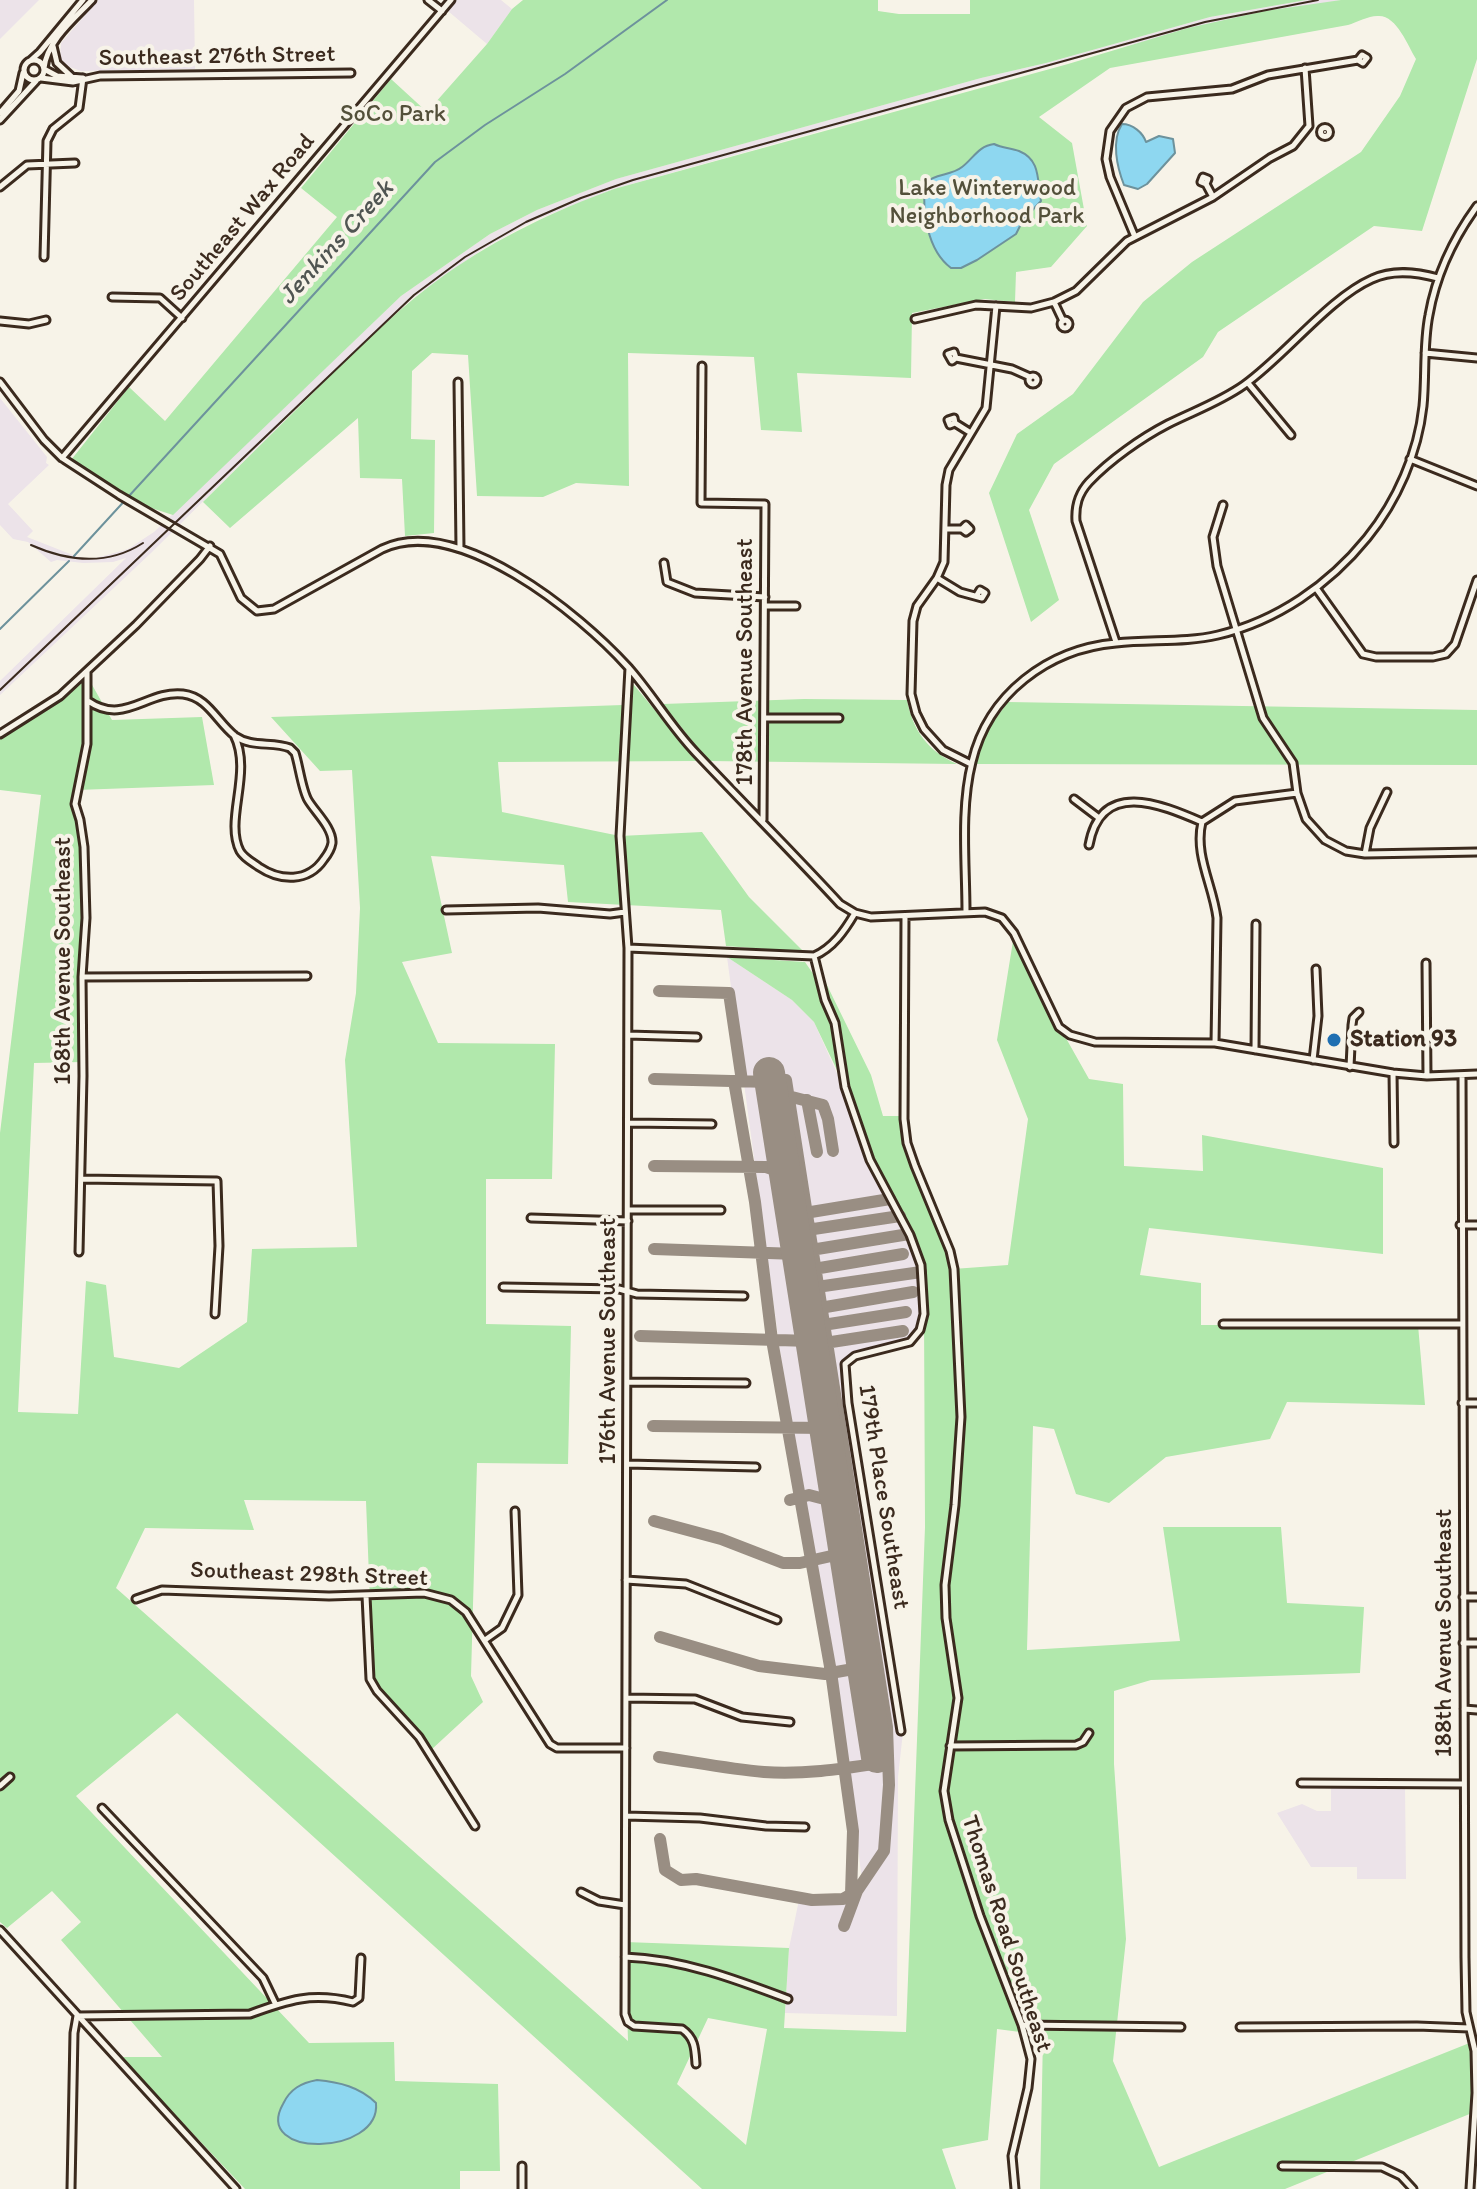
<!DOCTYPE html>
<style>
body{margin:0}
canvas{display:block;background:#f7f3e8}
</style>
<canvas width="1477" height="2189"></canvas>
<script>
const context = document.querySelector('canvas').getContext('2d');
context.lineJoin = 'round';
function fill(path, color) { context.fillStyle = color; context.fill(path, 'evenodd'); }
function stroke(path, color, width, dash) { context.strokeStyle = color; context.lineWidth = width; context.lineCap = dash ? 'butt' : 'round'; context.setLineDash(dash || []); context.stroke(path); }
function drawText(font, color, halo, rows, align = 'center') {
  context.font = font + ' Itim,sans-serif'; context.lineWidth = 8; context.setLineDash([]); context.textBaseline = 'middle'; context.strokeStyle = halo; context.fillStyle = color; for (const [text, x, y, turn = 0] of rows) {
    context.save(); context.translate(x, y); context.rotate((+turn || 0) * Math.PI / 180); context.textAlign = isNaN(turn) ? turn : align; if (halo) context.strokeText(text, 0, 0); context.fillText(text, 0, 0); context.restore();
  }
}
const built = new Path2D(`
 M0,0H39L0,39Z
 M98,0H194L195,69L81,71L67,66L60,58L61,43Z
 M457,0H501L512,9L487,44L448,11Z
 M1306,0H1341L1115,48L614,189L533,221L483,249L413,298L365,341L151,553L0,695V681L126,558L113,562L83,563L57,560L51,562L28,542L13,539L0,525V398L47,457L46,463L49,465L8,504L33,531L27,537L78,557L92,559L107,555L128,549L154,532L401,296L490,234L537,210L616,179L981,78L1046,63L1210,17Z
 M727,957L792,1000L814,1022L909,1234L921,1265L924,1314L920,1330L910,1342L855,1356L845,1365L848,1403L903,1732L898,1777L897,2016L785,2013L789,1948L800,1895L846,1896L862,1882L848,1758L780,1351Z
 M1331,1785H1405L1406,1879H1357V1867H1311L1277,1813L1302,1804L1317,1811H1331Z`);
const green = new Path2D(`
 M523,0H878V11L899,14H970V0H1306L1210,17L1046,63L981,78L616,179L537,210L490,234L401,296L173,515L148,507L71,460L129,387L165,421L337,217L301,188L391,79L427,112L487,44L512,9Z
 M1341,0H1477V59L1422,231L1374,226L1218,332L1203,357L1054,464L1029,510L1059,600L1031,622L989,493L1017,434L1073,394L1143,302L1192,262L1361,152L1400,96L1416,59C1408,46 1397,16 1379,16C1370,15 1357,22 1348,25L1110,68L1039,117L1072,143L1087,226L1051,267L1016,272L1015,302L984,299L912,313L911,378L797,373L802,432L761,430L754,357L628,353L629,486L576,483L543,497L477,496L468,355L432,353L412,371L411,439L435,440L434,533L405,536L402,479L360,478L358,418L230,528L203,502C243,462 284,422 324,382C363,344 402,305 446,274C499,237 554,211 614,189L1068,64L1188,28L1265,11Z
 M624,673L697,761L498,762L502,812L620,836L702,832L749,897L804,952L726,946L721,910L568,902L564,865L431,856L452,953L402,962L438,1043L555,1044L552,1179H486V1324L571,1326L568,1464L477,1463L471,1676L483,1702L431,1750L413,1724L376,1685L373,1677L366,1501L244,1500L254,1530L145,1528L116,1588L628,2041L625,1942L789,1948L784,2028L906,2032L925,1527L924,1314L921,1265L909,1233L870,1160L845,1087L814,1022L792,1000L727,957L805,962L816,978L823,977L871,1075L883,1116H901C904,1175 939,1215 953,1269L1008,1265L1028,1119L997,1040L1013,941L1054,1028L1067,1040L1089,1079L1123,1084L1124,1166L1203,1171L1202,1135L1383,1168V1254L1149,1228L1140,1275L1201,1283V1325H1418L1425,1405L1287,1402L1270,1439L1166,1457L1109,1503L1076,1494L1054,1429L1033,1426L1027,1650L1180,1641L1163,1527H1281L1287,1603L1364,1607L1360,1673L1151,1680L1114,1691V1764L1126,1939L1113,2061L1159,2167L1477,2040V2111L1285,2189H1040L1043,2035L997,2029L988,2140L942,2149L956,2189H702L177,1713L76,1796L309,2043L394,2042L395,2081L498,2084L500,2171H460V2189H245L121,2057H162L61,1940L81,1922L52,1891L7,1928L0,1922V1133L41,795L0,790V734L87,676L112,720L202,717L214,785L77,790L75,804L84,860L83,1062L34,1063L18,1412L78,1414L86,1281L106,1285L114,1357L179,1368L247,1322L252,1249L357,1247L345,1060L356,993L360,908L352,770L320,771L271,717L623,705ZM708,2018L767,2029L746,2145L677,2084Z
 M804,699L907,700C913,731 928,751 957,764L708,761L663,704Z
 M1008,702L1477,710V765L975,764L985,733Z`);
const water = new Path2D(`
 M1122,124C1133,124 1143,133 1146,142L1159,136L1173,139L1175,153L1147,184L1138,189L1124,185C1117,167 1111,141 1122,124Z
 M994,144C1002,148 1011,148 1019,151C1041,160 1037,180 1041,201L1023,220L1016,234L977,260L961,268H951C927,250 922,211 925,183C935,173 951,176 962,167C973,159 978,146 994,144Z
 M317,2080C339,2082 360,2087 376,2103C381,2156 252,2159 283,2104C290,2089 301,2083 317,2080Z`);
const stream = new Path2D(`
 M74,556L435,162L485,125L565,74L667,0
 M0,629L69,561`);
const taxiway = new Path2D(`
 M659,991L729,993L742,1081
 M654,1079L770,1082L786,1080L887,1727L873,1730
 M734,1081L755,1202L772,1340L831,1672L853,1831L851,1894
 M788,1096L823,1105L828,1119L833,1151
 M807,1100L817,1152
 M654,1166L766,1167L784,1173
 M805,1213L890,1199
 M807,1230L900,1216
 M654,1249L797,1254
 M811,1250L909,1234
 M814,1269L903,1254
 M817,1287L921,1272
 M820,1308L913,1292
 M823,1325L906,1312
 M640,1336L811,1341
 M825,1343L903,1331
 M817,1381L828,1359
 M653,1426L824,1428
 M790,1500L809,1495L836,1502
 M654,1521L721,1539L783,1563H800L858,1550
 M660,1637L759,1666L825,1674L876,1665
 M659,1757C694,1762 728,1769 764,1772C806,1775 847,1768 888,1762
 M660,1839L665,1870L681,1880L696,1879L812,1900L843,1899L857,1891L884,1851L889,1785L887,1727
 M844,1926L857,1891`);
const runway = new Path2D(`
 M769,1073L877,1757`);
const minor = new Path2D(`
 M428,0L442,11
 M53,46L57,63L72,77
 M24 70a10 10 0 1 1 20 0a10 10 0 1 1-20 0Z
 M30,61L40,52L83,0
 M44,68C47,41 74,19 92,0
 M1305,68L1309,126
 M44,69L57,76L82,78
 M41,78L73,82L100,76L351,73
 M0,113L19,91L23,73
 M0,120L36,81
 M1320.5 132a4.5 4.5 0 1 1 9 0a4.5 4.5 0 1 1-9 0Z
 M1206,184L1208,179L1203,177L1201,182L1206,184L1213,197
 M0,187L27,165L75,163
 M1135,237L1110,177L1106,159L1110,131L1126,108L1147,97L1232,89L1268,75L1358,60L1363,63L1367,58L1362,55L1358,60
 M44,257L47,141L53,129L79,108L83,78
 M112,297L160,298L182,318
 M1054,302L1063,321
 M915,319L976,305L1031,308L1054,302L1076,291L1127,241L1213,197L1270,158L1293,146L1309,126
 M1061 324a4 4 0 1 1 8 0a4 4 0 1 1-8 0Z
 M0,321L29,324L46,320
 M1425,353L1477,358
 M956,358L954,352L948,354L952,361L956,358L1012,369L1030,377
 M702,366L701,503L765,504L763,820
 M1029 380a4 4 0 1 1 8 0a4 4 0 1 1-8 0Z
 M0,382L44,440L62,458L119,495L220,554L241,598L257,611L274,609L382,549C457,513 580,614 628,667C652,694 671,727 696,753C744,804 793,853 840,904L855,913L871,917L985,912L1002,918L1014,933L1059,1027L1070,1035L1095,1042L1215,1043L1393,1073L1427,1076L1477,1074
 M458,382L460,548
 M1248,383L1291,435
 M955,423L950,425L948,420L954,418L955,423L971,433
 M62,458L451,0
 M1410,459L1477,486
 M1223,505L1213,537L1217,566L1263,718L1293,763L1297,793L1306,819L1325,840L1346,851L1365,854L1477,852
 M945,529H962L966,525L970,529L966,532L962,529
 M664,563L667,582L695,593L765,597
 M937,578L960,592L982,598L985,593L980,590L977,595
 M1316,588L1363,654L1376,657H1433L1446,654L1455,644L1477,580
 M765,606H796
 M1116,642L1076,521C1075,506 1078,494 1089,482C1110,460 1141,438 1168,424C1194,411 1220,402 1244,385C1285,356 1329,298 1372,279C1393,269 1416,272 1438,278
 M629,668L620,836L628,948L625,2014L628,2022L634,2026L682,2029C695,2038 695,2049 696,2064
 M88,701C124,726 147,690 183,694C208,697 217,722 235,736C252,748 272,741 290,748L295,753C299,765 302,790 308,800C315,812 333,828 332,843C331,849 328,854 324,859C308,883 280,881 259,867C252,862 244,858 240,851C224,819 253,773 234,735
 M765,718H839
 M0,734L60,696L136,625L200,559L210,546
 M971,764L943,750L924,729L916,713L911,694L913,621L917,606L937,578L944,562L946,485L949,470L986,408L996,306
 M1074,799L1099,818
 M1202,822C1194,855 1213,885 1217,918L1215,1043
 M1089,845C1101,779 1160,804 1202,822L1235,801L1297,793
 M1365,854L1370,828L1387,792
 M446,910L538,908L610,914L625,912
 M966,912C966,864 960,809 972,762C988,694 1048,649 1116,643C1150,639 1184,643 1218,635C1277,621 1329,585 1367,538C1397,501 1418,453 1423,406C1426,376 1423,345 1429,315C1436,275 1453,239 1477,206
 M905,916L904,1119L907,1143L915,1166L950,1251L954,1269L961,1417L955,1505L945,1585L946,1618L958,1698L944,1791L949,1820L980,1916L1022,2025L1031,2059L1028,2088L1012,2156L1015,2189
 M628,948L814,956C833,948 845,930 855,913
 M814,956L825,1000L835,1023L845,1087L870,1160L910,1235L921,1265L924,1314L920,1330L910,1342L855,1356L845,1364L848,1403L901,1731
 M1426,963L1427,1076
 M82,977L307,976
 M628,1035L697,1037
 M1255,1050L1256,924
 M1313,1060L1318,1016L1316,969
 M1350,1067L1352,1025L1353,1018L1359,1012
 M1393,1073L1394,1143
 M1462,1075L1465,1958L1466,2012L1475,2051L1476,2093L1470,2189
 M628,1123L712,1124
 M81,1179L217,1181L219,1246L215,1314
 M628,1210H721
 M531,1218L628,1221
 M1460,1225H1477
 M79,1252L83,1076L82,977L86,918L84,847L80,820L75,804L87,744V672
 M503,1287L619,1289L637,1294L744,1296
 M1223,1324H1461
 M627,1382L746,1383
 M1462,1403H1477
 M627,1464L756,1467
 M626,1580L686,1584L777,1620
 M366,1596L370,1679L377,1691L419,1737L475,1826
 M1463,1597H1477
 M136,1599L162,1590L329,1596L424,1593L451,1600L466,1612L550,1744L557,1748H626
 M485,1640L502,1628L518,1595L515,1511
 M1463,1643H1477
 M626,1698L695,1699L742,1717L790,1722
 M1464,1709L1477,1710
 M950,1746L1076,1745L1083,1742L1089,1733
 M1301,1783L1464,1784
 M0,1786L10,1777
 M102,1808L263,1978L275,2003
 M626,1816L700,1818L766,1826L805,1827
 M581,1892L599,1901L625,1905
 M0,1930L236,2189
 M625,1957C682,1959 735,1979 788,1999
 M1022,2025L1181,2027
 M1240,2027L1417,2026L1469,2028
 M522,2166V2189
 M1282,2166L1382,2167L1401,2176L1413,2189
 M71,2189L74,2033L77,2016L250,2014C288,2000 312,1992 353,2002L359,1998L361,1958`);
const rail = new Path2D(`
 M31,545C69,562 107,566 143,543
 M0,690L414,295L465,257L526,222L581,198L633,180L1205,22L1318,0`);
const markers = [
 [1334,1040,8,"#1f6fb2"]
];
const streetNames = [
 ["Southeast 276th Street",217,57,-1],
 ["Southeast Wax Road",243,218,-50],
 ["178th Avenue Southeast",746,662,-90],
 ["168th Avenue Southeast",64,961,-90],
 ["176th Avenue Southeast",609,1341,-90],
 ["179th Place Southeast",883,1497,81],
 ["Southeast 298th Street",309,1575,2],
 ["188th Avenue Southeast",1445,1633,-90],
 ["Thomas Road Southeast",1006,1934,72]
];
const parkNames = [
 ["SoCo Park",393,115],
 ["Lake Winterwood",987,189],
 ["Neighborhood Park",987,217]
];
const poiNames = [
 ["Station 93",1350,1040]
];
const waterNames = [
 ["Jenkins Creek",337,243,-48]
];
fill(built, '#ece3e9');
fill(green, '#b1e8ac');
fill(water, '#8ed7f0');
stroke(water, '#6d929c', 2);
stroke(stream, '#6d929c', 2);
stroke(taxiway, '#998e83', 12);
stroke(runway, '#998e83', 32);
stroke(minor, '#3b2a1e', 11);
stroke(minor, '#f7f3e8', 5);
stroke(rail, '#3b2a1e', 2);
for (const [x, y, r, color] of markers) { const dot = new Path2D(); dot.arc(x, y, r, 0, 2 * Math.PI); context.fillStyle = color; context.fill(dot); stroke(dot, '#f7f3e8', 3); }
drawText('24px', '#3b2a1e', '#f7f3e8', streetNames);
drawText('24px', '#53503a', '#f7f3e8', parkNames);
drawText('bold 24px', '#3b2a1e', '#f7f3e8', poiNames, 'left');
drawText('italic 26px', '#505552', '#f7f3e8', waterNames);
</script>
